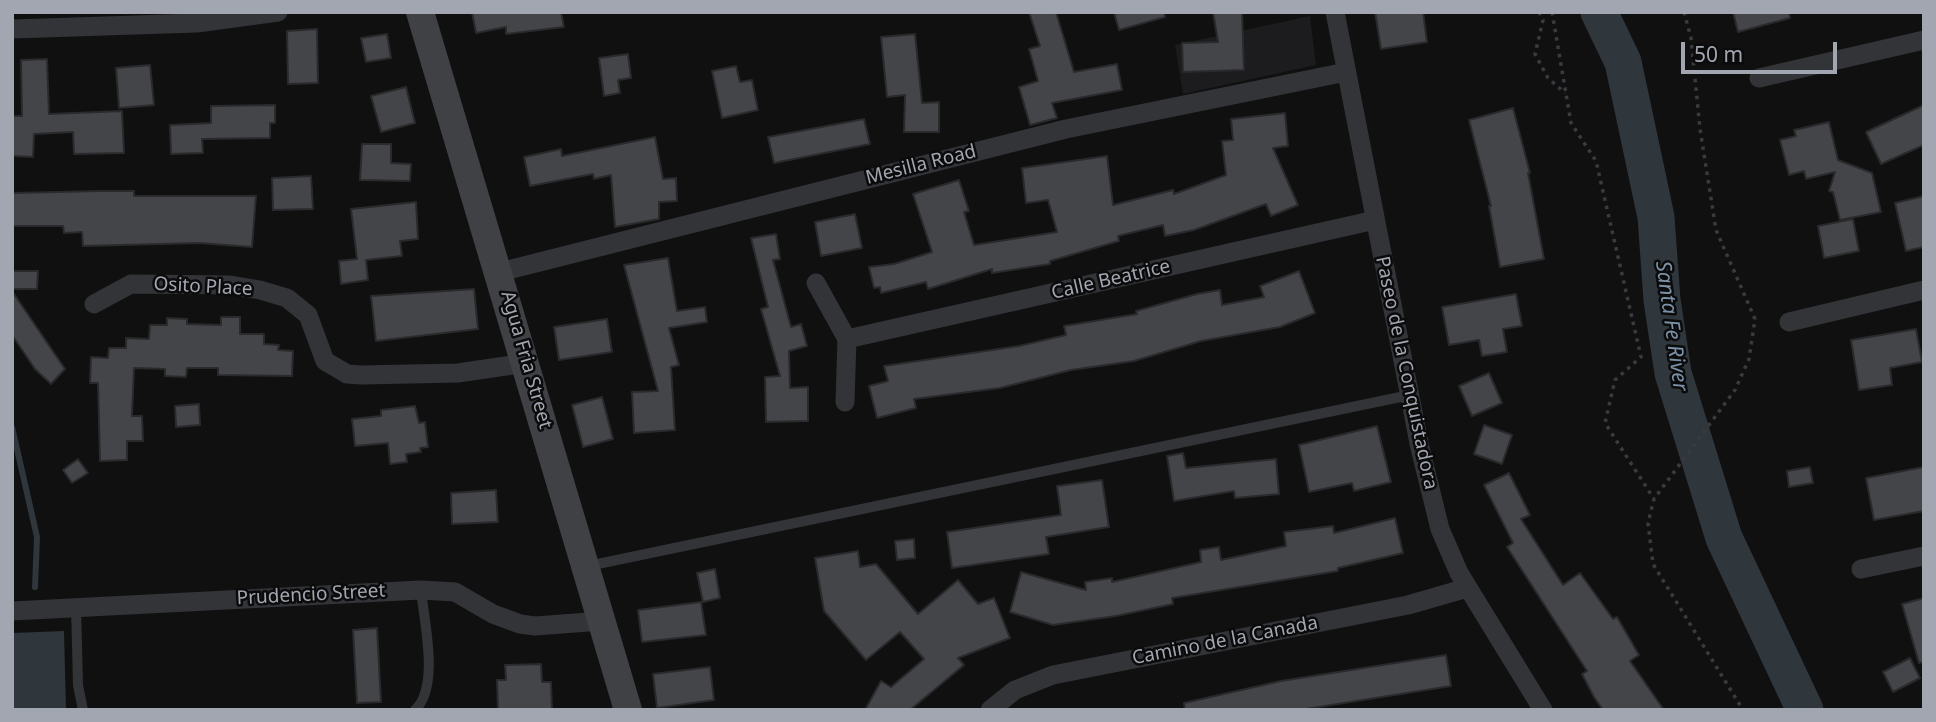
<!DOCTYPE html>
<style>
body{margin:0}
#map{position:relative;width:1936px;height:722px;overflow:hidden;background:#101011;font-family:"Noto Sans",sans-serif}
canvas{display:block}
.frame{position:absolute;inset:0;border:14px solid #a2a6b0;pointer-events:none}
.scale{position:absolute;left:1681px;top:42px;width:156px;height:32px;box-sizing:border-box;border:4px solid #a2a6b0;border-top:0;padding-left:9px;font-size:21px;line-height:24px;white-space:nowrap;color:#a2a6b0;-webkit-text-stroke:5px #0b0b0c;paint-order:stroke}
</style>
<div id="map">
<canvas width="1936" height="722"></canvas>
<div class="frame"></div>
<div class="scale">50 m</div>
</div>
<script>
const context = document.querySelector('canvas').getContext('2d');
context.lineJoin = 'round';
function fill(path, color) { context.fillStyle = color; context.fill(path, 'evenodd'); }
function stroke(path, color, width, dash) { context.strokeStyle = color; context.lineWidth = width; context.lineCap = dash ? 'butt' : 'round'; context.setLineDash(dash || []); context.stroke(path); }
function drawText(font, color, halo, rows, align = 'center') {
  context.font = font + ' "Noto Sans",sans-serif'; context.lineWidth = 5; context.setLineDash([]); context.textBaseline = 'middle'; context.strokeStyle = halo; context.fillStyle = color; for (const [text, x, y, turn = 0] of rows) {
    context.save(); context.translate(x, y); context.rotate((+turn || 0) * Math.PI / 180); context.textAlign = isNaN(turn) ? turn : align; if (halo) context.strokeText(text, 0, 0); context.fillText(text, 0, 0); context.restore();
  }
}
const built = new Path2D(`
 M1310,16L1316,65L1183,94L1175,45Z`);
const water = new Path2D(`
 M64,631L66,710H12V633Z`);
const stream = new Path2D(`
 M12,427L37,537L35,587`);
const river = new Path2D(`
 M1599,12L1623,62L1656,217L1662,300L1673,373L1724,538L1805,710`);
const building = new Path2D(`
 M472,12H561L564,27L506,34V27L476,33Z
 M1029,12H1056L1074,72L1117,64L1122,90L1052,103L1057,118L1030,125L1019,87L1038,81L1029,49L1040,46Z
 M1114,12H1164L1165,17L1119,30Z
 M1213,12H1242L1244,70L1183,72L1182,43L1218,42Z
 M1375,12H1423L1427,42L1381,49Z
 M1733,12H1789L1790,18L1738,32Z
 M317,29L318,83L288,84L287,31Z
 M387,34L391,58L366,62L361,38Z
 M915,34L922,103L939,102V132H904L905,95L887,97L881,37Z
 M628,54L631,78L618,80L620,93L604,96L599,58Z
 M47,59L49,114L122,111L124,153L74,154L73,132L34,134L33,157L12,156V116H22L21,60Z
 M150,65L154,105L119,108L116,68Z
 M736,66L740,82L752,80L758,110L722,118L712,71Z
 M406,87L415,123L381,132L371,96Z
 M275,105V123H270V138L202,139L203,153L171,154L170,125L211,123V106Z
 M1924,105V145L1881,164L1866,132Z
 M1513,108L1530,173H1528L1544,259L1500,267L1489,206H1491L1469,120Z
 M1285,113L1288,146L1273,148L1298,205L1271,216L1266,204L1194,230L1165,236L1163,225L1118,236L1119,241L1050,261V264L992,273V269L928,289L926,282L881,293L880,287L874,288L869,267L894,264L932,252L913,194L959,180L969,211L964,212L974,245L1057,232L1048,200L1026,203L1022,168L1107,156L1113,205L1173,190L1174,194L1226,175L1222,141L1233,140L1231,119Z
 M864,119L870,144L774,163L768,137Z
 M1829,122L1838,160L1872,173L1881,212L1840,220L1833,192L1829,191L1835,172L1806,179L1804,171L1789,175L1780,140L1796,136L1794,130Z
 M655,137L663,179L676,178L677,201L659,202V219L615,227L611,175L594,179L593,174L530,186L524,157L561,149L562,156Z
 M362,144H391V163L411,164L410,181L360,180Z
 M311,176L313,209L273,210L272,178Z
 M100,191H134V196H256L252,247L199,243L83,246L82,232L64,233L63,226H12V193Z
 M1924,196V247L1906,251L1895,203Z
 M416,202L418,239L400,241L402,256L366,260L368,280L341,284L339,261L357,259L351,209Z
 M855,214L862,248L821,256L815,222Z
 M1853,219L1859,251L1824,258L1818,226Z
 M776,234L780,259L773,260L791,327L801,324L807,346L789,351L790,388L808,387V421L766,422L765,377L780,376L761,309L768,307L751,238Z
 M668,258L677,311L705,307L707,322L669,328L679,365L671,367L675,430L634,433L632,392L658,391L624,265Z
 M12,271H38L37,289H12Z
 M1299,271L1315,313L1280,327L1201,341L1134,361L1071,370L1000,388L914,399L916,408L877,418L869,386L888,381L884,366L1019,346L1066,335L1064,326L1137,314L1136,311L1197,294L1220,290L1222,305L1264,297L1260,286Z
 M474,289L478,329L376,341L371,296Z
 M12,291L65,369L51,384L35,369L12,335Z
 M1516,294L1522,326L1503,329L1507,352L1482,356L1479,340L1449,345L1442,307Z
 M221,317H240V334H264V344L279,345L278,350L293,351L292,376L218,375V368H187L186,377L165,376V369L134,368L132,416H142L143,441H127V460L100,461L98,383H90L91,357L108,358L109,348H126V338L149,339L150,325H167V318L187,319V324L221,325Z
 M607,319L612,352L559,360L554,327Z
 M1916,329L1922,362L1890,368L1892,385L1859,390L1851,340Z
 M1489,373L1502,403L1472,416L1459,386Z
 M602,397L613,439L583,447L572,405Z
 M199,404L200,425L176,427L175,406Z
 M415,406L419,423L425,422L428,447L420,448L421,452L406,454L407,462L390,464L388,443L355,446L352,419L381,416V410Z
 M1484,425L1512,435L1502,464L1474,454Z
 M1377,426L1391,482L1354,491L1352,483L1309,492L1299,445Z
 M1183,453L1186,468L1276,459L1279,494L1235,498L1234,491L1174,501L1167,456Z
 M78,459L88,473L72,483L63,470Z
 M1810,467L1813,483L1789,487L1787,471Z
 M1924,467V511L1874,520L1866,478Z
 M1509,473L1530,515L1521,519L1563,585L1580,573L1613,619L1617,617L1639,655L1630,661L1664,710H1603L1594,697L1582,674L1587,671L1507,547L1513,543L1484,485Z
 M1102,480L1109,527L1046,537L1049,554L952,568L947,532L1061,515L1057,486Z
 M496,490L498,522L452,524L451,493Z
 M1395,518L1403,553L1338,568V571L1172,598L1173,604L1116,616L1053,625L1010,612L1021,572L1086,590L1085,582L1112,578V582L1201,562L1200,550L1219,547L1221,560L1286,546L1284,532L1333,526L1334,533Z
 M914,539L915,558L897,560L895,541Z
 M858,551L860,567L876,564L918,614L958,580L978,604L994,598L1010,638L958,658L964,665L910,710H865L881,681L891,687L924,659L900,632L866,660L824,611L815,558Z
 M715,569L720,598L703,602L697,573Z
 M1924,598V662L1919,663L1902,604Z
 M701,602L706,635L642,642L638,610Z
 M377,628L381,702L357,703L353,630Z
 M1446,655L1451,686L1300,710H1185L1184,703L1281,681Z
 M1910,658L1920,678L1893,692L1883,672Z
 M541,664L542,682H551L552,710H498L497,680H506L505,665Z
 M710,667L714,700L657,708L653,674Z`);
const path = new Path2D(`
 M1539,12L1543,20L1535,54L1548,78L1565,93
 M1552,12L1571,123L1596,161L1641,357L1615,380L1605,423L1654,499
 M1684,12L1691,38L1700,129L1716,230L1755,319L1749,359L1735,390L1654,499L1648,523L1653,564L1743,710`);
const lane = new Path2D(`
 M588,566L1410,395
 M76,607L78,685L83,710
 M415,710C440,687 424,621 421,590`);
const street = new Path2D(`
 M1335,12L1420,448L1440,529L1459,573L1543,710
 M12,29L197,23L278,12
 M1759,78L1924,40
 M500,272L1066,129L1346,72
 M816,283L847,339L845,402
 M94,304L131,284L230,285L260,290L287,298L308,315L325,361L347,374L361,375L458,373L526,363
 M1789,322L1924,290
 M847,339L1375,220
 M1861,569L1924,556
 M12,611L421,590L455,592L493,614L520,624L535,626L602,621
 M990,710L1015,690L1053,675L1408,605L1467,588`);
const secondary = new Path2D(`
 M420,12L628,710`);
const streetNames = [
 ["Mesilla Road",921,165,-14],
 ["Calle Beatrice",1111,280,-13],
 ["Osito Place",203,287,3],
 ["Agua Fria Street",526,360,74],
 ["Paseo de la Conquistadora",1406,373,78],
 ["Prudencio Street",311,595,-3],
 ["Camino de la Canada",1225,641,-11]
];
const waterNames = [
 ["Santa Fe River",1671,326,82]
];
fill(built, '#1c1c1e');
fill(water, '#2f363c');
stroke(stream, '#2f363c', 6);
stroke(river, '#2f363c', 37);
fill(building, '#444549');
stroke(building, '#2a2a2d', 2);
stroke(path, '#393b3e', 3.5, [3.5, 5]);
stroke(lane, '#333438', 10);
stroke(street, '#333438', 19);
stroke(secondary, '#3f4145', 28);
drawText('19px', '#a2a6b0', '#0b0b0c', streetNames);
drawText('italic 21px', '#7c92a9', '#0b0b0c', waterNames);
</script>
